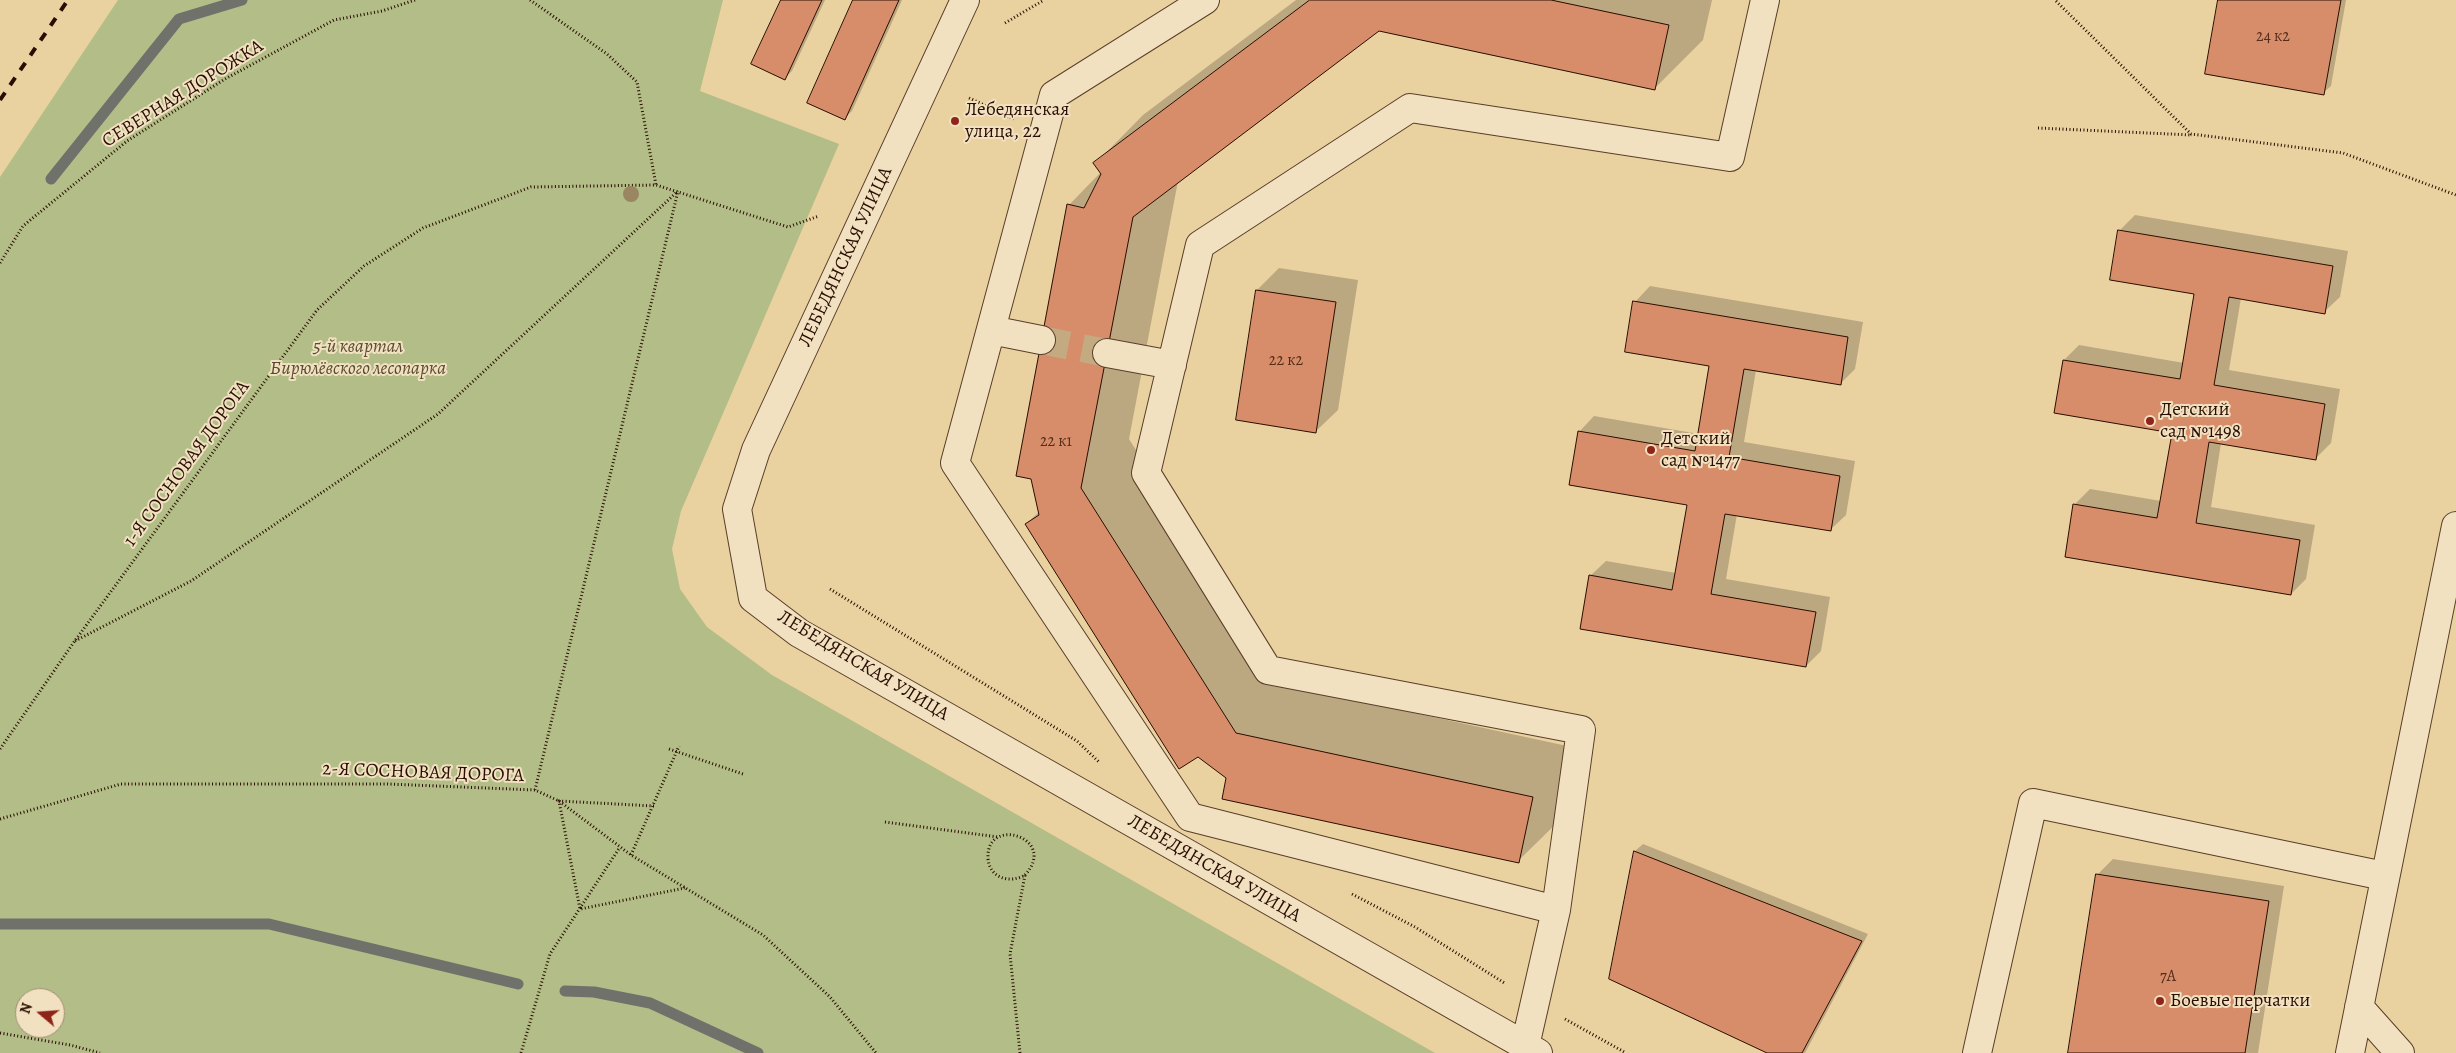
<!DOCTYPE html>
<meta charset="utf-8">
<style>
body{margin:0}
#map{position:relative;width:2456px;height:1053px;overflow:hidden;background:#ead1a0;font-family:Alegreya,serif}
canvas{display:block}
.north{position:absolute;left:15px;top:988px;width:50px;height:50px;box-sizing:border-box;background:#f1e1c1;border:1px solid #a18c74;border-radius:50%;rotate:288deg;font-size:14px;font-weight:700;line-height:20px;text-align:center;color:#290d01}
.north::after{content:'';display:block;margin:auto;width:18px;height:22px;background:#8f2418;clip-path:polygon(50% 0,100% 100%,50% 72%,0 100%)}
</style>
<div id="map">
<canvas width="2456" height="1053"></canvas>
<div class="north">N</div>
</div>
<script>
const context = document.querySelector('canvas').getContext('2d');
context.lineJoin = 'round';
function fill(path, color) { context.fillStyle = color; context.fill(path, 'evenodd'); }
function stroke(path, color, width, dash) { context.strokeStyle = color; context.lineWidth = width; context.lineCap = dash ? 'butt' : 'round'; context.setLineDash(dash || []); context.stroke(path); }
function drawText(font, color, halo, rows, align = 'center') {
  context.font = font + ' Alegreya,serif'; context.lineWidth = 4; context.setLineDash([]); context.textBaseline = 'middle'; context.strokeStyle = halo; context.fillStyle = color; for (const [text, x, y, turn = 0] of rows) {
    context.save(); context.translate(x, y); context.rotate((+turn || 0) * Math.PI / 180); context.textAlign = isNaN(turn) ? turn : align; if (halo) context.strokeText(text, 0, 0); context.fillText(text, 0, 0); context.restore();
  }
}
const green = new Path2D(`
 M118,0H723L700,91L839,144L681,511L672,549L680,589L707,627L772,675L1435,1053H0V177ZM25,998H55V1028H25Z`);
const shadow = new Path2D(`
 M782,0H825L792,71L785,78Z
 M854,0H902L852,111L844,119Z
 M1296,0H1712L1703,40L1654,89L1379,30L1178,181L1129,439L1285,685L1581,749L1567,813L1518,861L1227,778L1026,524L1040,511L1069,205L1101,172L1095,164L1143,115Z
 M2219,0H2346L2331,86L2323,93Z
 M2135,215L2348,251L2340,297L2324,312L2241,298L2229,370L2340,389L2331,443L2315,459L2221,443L2211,507L2315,525L2306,579L2291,594L2075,504L2090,489L2161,501L2173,432L2064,360L2079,345L2184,363L2196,293L2111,279L2120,230Z
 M1279,268L1358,280L1338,410L1315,432L1257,290Z
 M1650,286L1863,322L1855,369L1840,384L1756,370L1744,442L1855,461L1846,515L1830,530L1737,514L1726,579L1830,597L1821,651L1806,666L1590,576L1606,561L1676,573L1688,504L1579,432L1594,416L1699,434L1711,365L1635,302Z
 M1643,844L1868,934L1805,1053H1770L1610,978L1635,851Z
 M2113,859L2284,886L2258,1053H2069L2097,875Z`);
const stream = new Path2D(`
 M51,179L179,19L242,0
 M0,924H269L518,984
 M565,991L594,992L650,1003L758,1053`);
const building = new Path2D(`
 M781,0H822L785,80L751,64Z
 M853,0H899L845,120L807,103Z
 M1310,0H1551L1669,25L1655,90L1379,31L1133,217L1081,488L1236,733L1533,797L1519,863L1222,799L1226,778L1198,757L1179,769L1025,524L1039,515L1031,479L1016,476L1067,204L1084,208L1101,174L1093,163Z
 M2218,0H2341L2324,95L2205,74Z
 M2118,230L2333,266L2325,314L2229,297L2214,385L2325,404L2316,460L2209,442L2196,523L2300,540L2291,595L2065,557L2073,504L2157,518L2172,433L2054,413L2063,360L2180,379L2194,294L2110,280Z
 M1256,290L1336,302L1316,433L1236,420Z
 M1633,301L1848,337L1841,385L1744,369L1729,457L1840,476L1831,531L1725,514L1711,594L1816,612L1806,667L1580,629L1589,575L1672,590L1687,505L1569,485L1578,431L1695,451L1709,366L1625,352Z
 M1634,851L1862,941L1802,1053H1767L1609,979Z
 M2096,874L2269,901L2245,1053H2068Z`);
const minorTunnel = new Path2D(`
 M1041,340L1107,353`);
const path = new Path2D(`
 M530,0L607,54L637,82L656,185
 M2056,1L2191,134L2343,153L2456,195
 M1005,23L1044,0
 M969,98L1014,119
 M2038,128L2192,135
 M0,263L23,226L127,141L225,79L334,20L382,11L415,0
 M830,589L1077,741L1100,763
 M75,641L191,581L438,414L678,191
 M0,749L74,642L317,310L364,266L423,228L531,187L656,185L788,227L819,216
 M669,749L743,774
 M535,790L678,191
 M654,806L559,801L580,909L685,888
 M0,819L121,784H388L535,790L559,801L631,855L763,935L830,997L876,1053
 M885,822L998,837
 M631,855L679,746
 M1352,894L1415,927L1506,984
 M1565,1019L1626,1053
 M0,1033L70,1045L100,1053
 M521,1053L550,954L620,847
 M1020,1053L1010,954L1025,875C1010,884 989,878 988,858C986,815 1059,838 1025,875`);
const minor = new Path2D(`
 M965,0L756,450L737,509L753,598L799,633L1538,1053
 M1205,0L1054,95L955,463L1190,817L1556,910
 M991,330L1041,340
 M1107,353L1172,365
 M2359,1007L2400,1053
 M1525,1046L1556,910L1581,730L1268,670L1146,473L1200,245L1410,108L1730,157L1765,0
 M1977,1053L2033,803L2384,876
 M2350,1053L2456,526`);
const rail = new Path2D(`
 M0,100L68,0`);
const trees = [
 [631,194]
];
const markers = [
 [955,121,5,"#8f2418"],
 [2150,421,5,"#8f2418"],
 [1651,450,5,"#8f2418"],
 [2160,1001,5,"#8f2418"]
];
const numberNames = [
 ["24 к2",2273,37],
 ["22 к2",1286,361],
 ["22 к1",1056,442],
 ["7А",2168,977]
];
const streetNames = [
 ["СЕВЕРНАЯ ДОРОЖКА",183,94,-32],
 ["ЛЕБЕДЯНСКАЯ УЛИЦА",846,257,-65],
 ["1-Я СОСНОВАЯ ДОРОГА",187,464,-54],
 ["ЛЕБЕДЯНСКАЯ УЛИЦА",863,666,31],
 ["2-Я СОСНОВАЯ ДОРОГА",423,773,2],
 ["ЛЕБЕДЯНСКАЯ УЛИЦА",1214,869,30]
];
const poiNames = [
 ["Лебедянская",965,110],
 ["улица, 22",965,132],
 ["Детский",2160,410],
 ["сад №1498",2160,432],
 ["Детский",1661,439],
 ["сад №1477",1661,461],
 ["Боевые перчатки",2170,1001]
];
const parkNames = [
 ["5-й квартал",358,347],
 ["Бирюлёвского лесопарка",358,369]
];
fill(green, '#b2bd87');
fill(shadow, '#0003');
stroke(stream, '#6f716a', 11);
fill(building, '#d78d69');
stroke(building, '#290d01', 1);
stroke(minorTunnel, '#c3aa80', 28, [28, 14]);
stroke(minor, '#593e29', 30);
stroke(path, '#290d01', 3, [1, 2.5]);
stroke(minor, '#f1e1c1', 28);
stroke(rail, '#290d01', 4, [9, 9]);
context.fillStyle = '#9a8762';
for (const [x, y] of trees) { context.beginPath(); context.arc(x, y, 8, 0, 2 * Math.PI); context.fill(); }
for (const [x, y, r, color] of markers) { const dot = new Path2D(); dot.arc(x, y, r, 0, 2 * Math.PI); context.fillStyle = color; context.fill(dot); stroke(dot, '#f1e1c1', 2); }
drawText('16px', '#542d1b', null, numberNames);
drawText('19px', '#290d01', '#f1e1c1', streetNames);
drawText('19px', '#290d01', '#f1e1c1', poiNames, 'left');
drawText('italic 19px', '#594b30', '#f1e1c1', parkNames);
</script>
